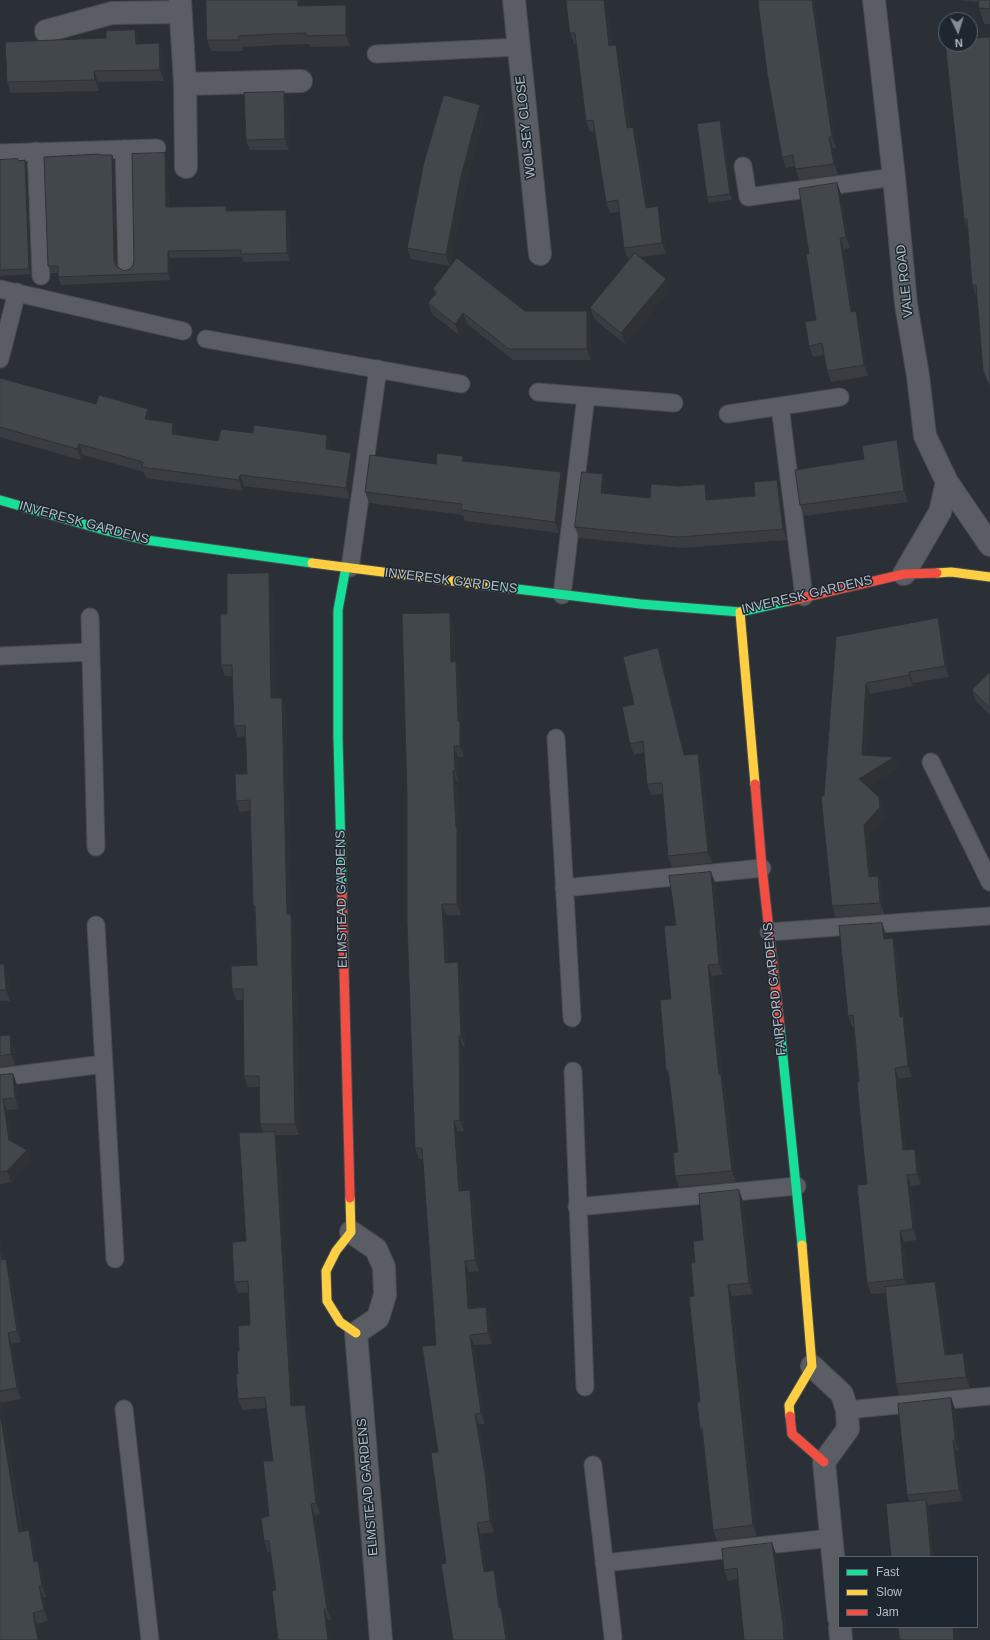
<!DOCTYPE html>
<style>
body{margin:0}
#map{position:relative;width:990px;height:1640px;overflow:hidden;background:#2a3036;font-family:Arial,sans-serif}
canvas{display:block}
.legend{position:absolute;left:838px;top:1556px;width:140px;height:72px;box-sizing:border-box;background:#1e2730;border:1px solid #5a636c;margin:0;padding:5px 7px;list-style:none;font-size:12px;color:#b5bdc6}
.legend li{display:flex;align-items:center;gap:8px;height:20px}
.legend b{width:20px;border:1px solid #5a636c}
.north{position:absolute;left:938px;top:12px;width:40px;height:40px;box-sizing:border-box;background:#1e2730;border:1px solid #5a636c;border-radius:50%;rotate:176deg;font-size:11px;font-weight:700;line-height:16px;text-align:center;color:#b5bdc6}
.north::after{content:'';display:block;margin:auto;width:14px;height:18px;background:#848c94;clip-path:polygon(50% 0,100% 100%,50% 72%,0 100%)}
</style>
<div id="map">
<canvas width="990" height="1640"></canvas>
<ul class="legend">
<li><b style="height:5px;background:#16e098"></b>Fast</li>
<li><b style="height:5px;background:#ffcf43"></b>Slow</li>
<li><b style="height:5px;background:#f24e42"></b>Jam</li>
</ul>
<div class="north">N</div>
</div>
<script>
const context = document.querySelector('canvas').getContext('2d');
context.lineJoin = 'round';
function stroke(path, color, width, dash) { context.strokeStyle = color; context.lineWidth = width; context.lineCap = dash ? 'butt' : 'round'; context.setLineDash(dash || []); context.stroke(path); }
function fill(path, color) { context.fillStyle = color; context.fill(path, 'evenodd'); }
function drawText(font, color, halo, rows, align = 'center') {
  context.font = font + ' Arial,sans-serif'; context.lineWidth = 3; context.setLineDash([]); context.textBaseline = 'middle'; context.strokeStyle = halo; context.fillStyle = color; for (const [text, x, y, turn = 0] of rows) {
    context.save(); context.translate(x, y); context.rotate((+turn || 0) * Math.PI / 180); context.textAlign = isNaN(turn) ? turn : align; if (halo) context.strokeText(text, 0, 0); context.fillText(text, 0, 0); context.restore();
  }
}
const lane = new Path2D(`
 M376,54L518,47
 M124,149L127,268
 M36,151L41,276
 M0,153L157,148
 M743,166L748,197L894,177
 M0,289L183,331
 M206,339L461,384
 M0,359L17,292
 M538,392L674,403
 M780,406L804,597
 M728,414L840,397
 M350,568L378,369
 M562,595L586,396
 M90,617L96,847
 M0,656L91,652
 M556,738L572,1018
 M931,762L990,882
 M564,888L762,868
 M96,925L115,1259
 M769,932L990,916
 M573,1071L585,1387
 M0,1077L104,1064
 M577,1207L797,1186
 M124,1409L150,1640
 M847,1410L990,1396
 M593,1465L613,1637
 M604,1563L831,1538`);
const street = new Path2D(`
 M180,0L185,84L186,167
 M514,0L540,254
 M874,0L894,177L906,304L918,376L925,436L947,482L990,545
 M46,31L112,13L180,12
 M185,84L301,81
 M904,574L940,512L947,482
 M351,1232L376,1249L384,1267L385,1295L378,1318L356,1333L381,1640
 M812,1366L842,1394L847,1410L848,1429L824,1462L839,1618
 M840,1627L841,1640`);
const fast = new Path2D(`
 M0,500L104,530L146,540L312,563
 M484,585L640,604L740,612L789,601
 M342,893L338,737V610L346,567
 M780,1028L802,1245`);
const slow = new Path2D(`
 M312,563L484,585
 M937,573L951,572L990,577
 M740,612L755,784
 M350,1198L351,1232L336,1251L326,1271L327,1301L340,1322L356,1333
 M790,1416L789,1405L812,1366L802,1245`);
const jam = new Path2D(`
 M789,601L904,574L937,573
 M755,784L762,868L780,1028
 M342,893L350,1198
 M790,1416L792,1434L824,1462`);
const wall = new Path2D(`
 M206,0H301L302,5L350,16V46L310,47L309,44L280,45L242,47L243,51H211L207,40Z
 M606,0L612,45L620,56L630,127H633L637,138L648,207L662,217L666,254L640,257L670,290L625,344L594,319L590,308L630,259H628L624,248L619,212L610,213L606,202L595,131L590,132L586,121L576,44H574L570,33Z
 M814,0L836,148H833L838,175L799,180L795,166L786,168L782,157Z
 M958,0H990V24H984L979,8V2Z
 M135,30L139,41V44L159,43L163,54L164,81L98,82L99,91L11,93L7,82L106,38Z
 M990,37V389L983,371L977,296H976L972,285L968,230L964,219Z
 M288,103L289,150H250L246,140Z
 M484,116L465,187L450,266L411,259L407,248Z
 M720,121L722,126L732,200L709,203L707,197Z
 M165,153L167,161L169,207L227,211L289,218L290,261L244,262L242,257L170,258L171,280L61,285L58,277V273H51L48,266L100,155H112L114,162L117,267L124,271L130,269L133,265Z
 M0,160L18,161L25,160L27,166L31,274L0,276Z
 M837,183L841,194L850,248L844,249L853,311L860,322L868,376L831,382L827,371L824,355L813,357L809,346L816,320L809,254Z
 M433,289L525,311H587L591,322V360H513L467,324L459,335L432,314L428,303L435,294Z
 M0,378L152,420L173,423L177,434V435L218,441L331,446V450L355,464L350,499L244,486L243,491L146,478L144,472L112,463L83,455L81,460L0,437Z
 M897,440L901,451L908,502L804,516L800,505L864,459Z
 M465,461L561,472L565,483L559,533L465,521L463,515L369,503L365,492L436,464Z
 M603,474L607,485L606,494L650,498L679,486L705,484L709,495V499L755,496L781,491L787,540L682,548L579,538L575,527Z
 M269,573L273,584L275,698H282L286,709L291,915L295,925L299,1135H276L279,1143L294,1406L305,1405L309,1416L320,1514L315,1515L331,1620H328L276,1590L270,1552H268L264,1541L269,1516L273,1461L267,1408L242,1410L238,1399L239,1351L250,1325L249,1293H238L234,1282L246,1241L263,1132L260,1124L259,1087H248L244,1076L243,1000H236L232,989L257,965L255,914L253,906L250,811L240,812L236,801L247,774L246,736L238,737L234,726L232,676H225L221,665L227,614Z
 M454,624L455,661H456L460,672L461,726L464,732V757H458L459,782H457L459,833L461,838V915H446L448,963L458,962L462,973L465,1047H463L464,1131L458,1132L462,1190H470L474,1201L479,1271L469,1272L471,1308L486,1307L490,1318L492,1344L474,1345L485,1424H479L489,1484L494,1532L481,1534L486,1571L498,1581L501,1607L505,1618L446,1563L438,1452L436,1345L423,1159H419L415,1148Z
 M942,629L949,677L913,683V686L870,694L866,755L894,757L898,768L868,787L879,797L883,808L884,818L868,836L872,876H878L882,887L884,914L836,917L832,906L824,796L836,637Z
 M662,659L685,755L702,765L712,863L672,867L668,856L663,794L651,795L647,784L644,752L634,755L630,744L634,704Z
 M990,672V715L976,701L972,690Z
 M711,872L715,883L723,975L712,976L722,1075L725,1085L736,1182L679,1187L675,1176L678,1152L669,1077L666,1070L676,925Z
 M886,934L887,939L897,949L903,1017L907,1027L912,1077L899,1079L906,1150L919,1160L921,1185L911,1186L917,1240L904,1242L908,1285L935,1282L939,1293L947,1355L963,1353L967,1364L970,1388L900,1395L896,1384L885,1293L871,1294L867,1283V1184L854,1027H852L848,1016Z
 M0,964L8,975L10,1001H0Z
 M0,1036L14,1046L15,1065L0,1068Z
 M13,1074L17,1085L19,1109L7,1110L12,1142L27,1150L31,1161L11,1182L0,1184V1075Z
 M743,1201L753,1294L732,1296L757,1536L717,1541L713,1530L703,1438L700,1428V1402L694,1296L703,1240Z
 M0,1241L2,1246L4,1259L10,1270L21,1342L12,1344L21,1399L1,1403L22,1531L29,1530L33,1541L36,1561H38L42,1572L46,1597H43L48,1621L37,1624L0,1640Z
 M951,1398L955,1409L959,1451H957L963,1501L928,1505L930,1511L910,1502L907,1495Z
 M772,1543L776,1554L787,1635L738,1579L728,1581L724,1570Z`);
const shadedWall = new Path2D(`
 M298,0H301L302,3V16L298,6Z
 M604,0H606L613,57L609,46Z
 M812,0H814L836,148L832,137Z
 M346,5L350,16V46L346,35Z
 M135,30L139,41L140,55L136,44Z
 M159,43L163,54L164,81L160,70Z
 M616,45L620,56L631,139L627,128Z
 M94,71L98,82L99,91L95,80Z
 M284,92L288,103L289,150L285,139Z
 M480,105L484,116L465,187L450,266L446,255L461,176Z
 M720,121L722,126L732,200L730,194Z
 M633,127L637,138L650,219L646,208Z
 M829,137L833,148L838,175L834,164Z
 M165,153L167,161L169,214L166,207Z
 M112,155L114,162L117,268L114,261Z
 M25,160L27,166L31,274L29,269Z
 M837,183L841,194L850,248L846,237Z
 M658,206L662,217L666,254L662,243Z
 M286,210L289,218L290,261L287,253Z
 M840,238L844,249L855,323L851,312Z
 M168,251L170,258L171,280L168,273Z
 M666,279L670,290L625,344L621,333Z
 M587,311L591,322V360L587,349Z
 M856,311L860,322L868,376L864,365Z
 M463,313L467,324L459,335L455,324Z
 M148,409L152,420L145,419Z
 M173,423L177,434L176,445L172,434Z
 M327,435L331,446L330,460L326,449Z
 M897,440L901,451L908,502L904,491Z
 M79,444L83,455L81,460L77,449Z
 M351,453L355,464L350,499L346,488Z
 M561,472L565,483L559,533L555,522Z
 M603,474L607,485L605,504L601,493Z
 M240,475L244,486L243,491L239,480Z
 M777,480L781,491L787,540L783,529Z
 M705,484L709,495L710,511L706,500Z
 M269,573L273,584L275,709L271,698Z
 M450,613L454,624L455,673L451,662Z
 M938,618L942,629L949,677L945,666Z
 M658,648L662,659L688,766L684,755Z
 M456,661L460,672L461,726L464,732V757L460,746L458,721Z
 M909,672L913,683V686L909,675Z
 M866,683L870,694L866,766L862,755Z
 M282,698L286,709L291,915L295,925L299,1135L295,1124L287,914Z
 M454,746L458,757L459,782L455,771Z
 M698,754L702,765L712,863L708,852Z
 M894,757L898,768L863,790L859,779Z
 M453,771L457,782L459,833L461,838V915L457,904L456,827Z
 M879,797L883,808L884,818L868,836L873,888L869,877L864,825Z
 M711,872L715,883L723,975L719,964Z
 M878,876L882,887L884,914L880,903Z
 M442,904L446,915L449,974L445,963Z
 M882,923L886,934L888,950L884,939Z
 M893,938L897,949L903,1017L907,1027L912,1077L908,1066L900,1017Z
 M458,962L462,973L465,1047L461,1036Z
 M4,964L8,975L10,1001L6,990Z
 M708,965L712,976L722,1075L725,1085L736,1182L732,1171L719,1075Z
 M10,1035L14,1046L15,1065L11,1054Z
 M459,1036L463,1047L464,1131L460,1120Z
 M895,1068L899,1079L907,1161L903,1150Z
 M13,1074L17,1085L19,1109L15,1098Z
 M3,1099L7,1110L13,1151L9,1140Z
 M454,1121L458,1132L463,1202L459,1191Z
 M275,1132L279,1143L295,1417L291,1406Z
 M915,1149L919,1160L921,1185L917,1174Z
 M27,1150L31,1161L11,1182L7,1171Z
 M907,1175L911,1186L917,1240L913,1229Z
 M470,1190L474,1201L479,1271L475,1260Z
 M739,1190L743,1201L753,1294L749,1283Z
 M900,1231L904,1242L908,1290L904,1279Z
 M0,1241L2,1246L6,1271L2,1260L0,1249Z
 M6,1259L10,1270L21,1342L17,1331Z
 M465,1261L469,1272L472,1320L468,1309Z
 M935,1282L939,1293L949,1366L945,1355Z
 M728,1285L732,1296L757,1536L753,1525Z
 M486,1307L490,1318L492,1344L488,1333Z
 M8,1333L12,1344L21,1399L17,1388Z
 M470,1335L474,1345L485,1424L481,1413Z
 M963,1353L967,1364L970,1388L966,1377Z
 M951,1398L955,1409L959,1451L955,1440Z
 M0,1401L1,1403L23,1543L19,1532L0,1412Z
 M305,1405L309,1416L320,1514L316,1503Z
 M475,1414L479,1424L489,1484L494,1532L490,1521Z
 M953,1440L957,1451L963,1501L959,1490Z
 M926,1500L930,1511L934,1557H931Z
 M311,1504L315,1515L331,1620L327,1609Z
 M477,1523L481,1534L488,1583L484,1572Z
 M29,1530L33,1541L38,1573L34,1562Z
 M772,1543L776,1554L787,1640H784Z
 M38,1561L42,1572L46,1597L42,1586Z
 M494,1570L498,1581L503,1619L499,1608Z
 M39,1586L43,1597L48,1621L44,1610Z
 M501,1607L505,1618L509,1640H506Z
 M324,1609L328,1620L330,1640H328Z
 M33,1613L37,1624L40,1640H38Z
 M953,1627H956L957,1640H954Z`);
const building = new Path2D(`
 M206,0H298V6L346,5V35L306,36V33L276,34L238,36L239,40H207Z
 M566,0H604L609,46L616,45L627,128L633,127L646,208L658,206L662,243L624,248L618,200L606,202L593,120L586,121L575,33H570Z
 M758,0H812L832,137H829L834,164L795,169L793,155L782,157L767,73Z
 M979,0H990V9L979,8Z
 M135,30L136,44L159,43L160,70L94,71L95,80L7,82L5,42L106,38V31Z
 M990,37V387L983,371L976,285H972L967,219H964L945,41H946V44H970V39Z
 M284,92L285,139L246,140L244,93Z
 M444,95L480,105L461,176L446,255L407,248L424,162Z
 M720,121L730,194L707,197L697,124Z
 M165,153L166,207L226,206V211L286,210L287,253L241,254V250L168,251V273L58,277V266H48L44,157L99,154V155H112L114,261L116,266L124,271L130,269L133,265L134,260L132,154Z
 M18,159V161L25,160L29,269L0,270V160Z
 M837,183L846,237L840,238L851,312L856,311L864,365L827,371L822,343L809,346L805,322L816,320L806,254H809L799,189Z
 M635,253L666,279L621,333L590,308Z
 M457,258L525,311H587V349H509L463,313L455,324L428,303L437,292L433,289Z
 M0,378L96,404L99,395L148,409L145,419L173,423L172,434L218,441L221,429L253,433L254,425L327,435L326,449L351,453L346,488L240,475L239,480L142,467L143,462L108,452L79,444L77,449L0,427Z
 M897,440L904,491L800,505L795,470L864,459L862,446Z
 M437,453L463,456L462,461L561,472L555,522L461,510L462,504L365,492L370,455L436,464Z
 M582,472L603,474L601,493L650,498L651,484L679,486L705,484L706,500L755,496L754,482L777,480L783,529L678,537L575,527Z
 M269,573L271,698H282L287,914H291L295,1124H260L259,1076H244L243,989H232L231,966L257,965L255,906H253L250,800L236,801L235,774H247L245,725L234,726L232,665H221L220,614H227V574Z
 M450,613L451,662L456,661L458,721H460V746H454L455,771H453L456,827H457V904H442L445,963L458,962L461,1036H459L460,1120L454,1121L459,1191L470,1190L475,1260L465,1261L468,1309L486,1307L488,1333L470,1335L481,1413L475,1414L485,1473L490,1521L477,1523L484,1572L494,1570L499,1608L501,1607L506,1640H453L441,1564L446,1563L431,1453L438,1452L422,1346L436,1345L422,1148H415L407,922V796L402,614Z
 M938,618L945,666L909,672V675L866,683L862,755L894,757L859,779L879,797L880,807L864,825L869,877L878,876L880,903L832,906L821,796H824L836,637Z
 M658,648L684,755L698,754L708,852L668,856L662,783L647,784L643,741L630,744L622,707L634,704L623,657Z
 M990,672V708L972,690Z
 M711,872L719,964L708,965L719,1075L721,1074L732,1171L675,1176L673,1153L678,1152L668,1070H666L660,1000L671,999L664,926L676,925L669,876Z
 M882,923L884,939L893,938L900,1017L903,1016L908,1066L895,1068L903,1150L915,1149L917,1174L907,1175L913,1229L900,1231L904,1279L867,1283L857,1185L867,1184L859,1105L857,1082L859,1081L853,1015L848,1016L839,926Z
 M0,964H4L6,990H0Z
 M10,1035L11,1054L0,1056V1036Z
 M13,1074L15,1098L3,1099L9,1140L27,1150L7,1171L0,1172V1075Z
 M275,1132L291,1406L305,1405L316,1503L311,1504L327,1609H324L328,1640H278L272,1591L276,1590L269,1541H264L261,1518L269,1516L263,1461H273L265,1397L238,1399L236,1374H238L237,1351H239L238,1326L250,1325L248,1281L234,1282L232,1242L246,1241L239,1133Z
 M739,1190L749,1283L728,1285L753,1525L713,1530L702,1428H700L697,1402H700L689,1297L694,1296L691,1263L695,1262L693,1241L703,1240L699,1194Z
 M0,1249L2,1260L6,1259L17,1331L8,1333L17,1388L0,1391Z
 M935,1282L945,1355L963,1353L966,1377L896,1384L885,1287Z
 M951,1398L955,1440H953L959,1490L907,1495L898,1404Z
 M0,1412L19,1532L29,1530L34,1562L38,1561L42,1586H39L44,1610L33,1613L38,1640H0Z
 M926,1500L931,1557H891L886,1504Z
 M772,1543L783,1624L784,1640H744L737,1568L724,1570L722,1549Z
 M898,1627H953L954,1640H900Z`);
const streetNames = [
 ["WOLSEY CLOSE",526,127,-96],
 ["VALE ROAD",905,281,-96],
 ["INVERESK GARDENS",84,523,15],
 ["INVERESK GARDENS",451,581,7],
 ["INVERESK GARDENS",807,595,-13],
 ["ELMSTEAD GARDENS",342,899,-91],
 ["FAIRFORD GARDENS",775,989,-96],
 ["ELMSTEAD GARDENS",368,1487,-95]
];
stroke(lane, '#484c51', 19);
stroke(street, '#484c51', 24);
stroke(fast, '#484c51', 11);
stroke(slow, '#484c51', 11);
stroke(jam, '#484c51', 11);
stroke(lane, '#5a5e64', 17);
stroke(street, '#5a5e64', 22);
stroke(fast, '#16e098', 9);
stroke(slow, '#ffcf43', 9);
stroke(jam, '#f24e42', 9);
fill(wall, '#393d41');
fill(shadedWall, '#2e3235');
fill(building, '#42474c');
stroke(building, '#2e3235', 1);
drawText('13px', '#b5bdc6', '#1e2730', streetNames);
</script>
